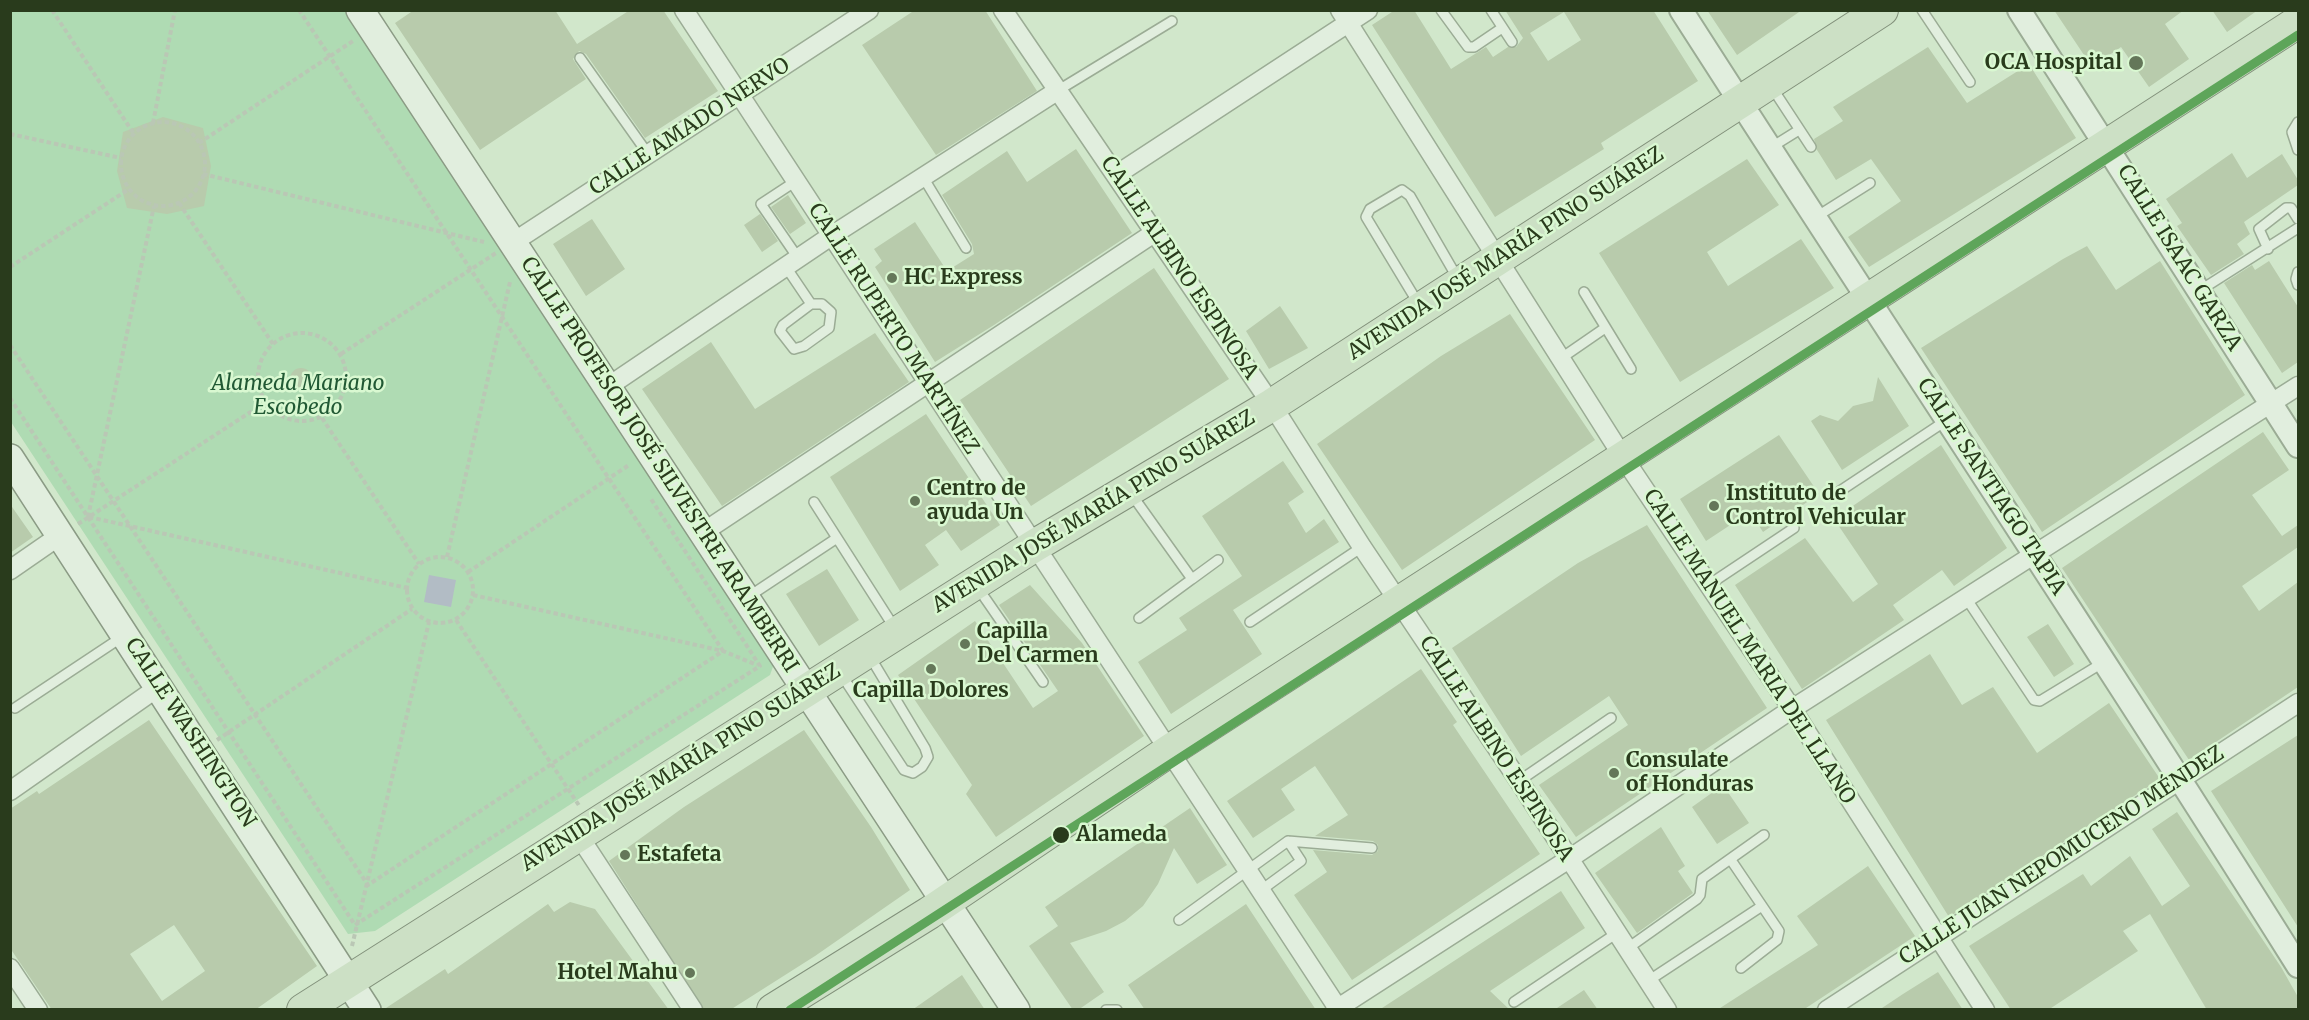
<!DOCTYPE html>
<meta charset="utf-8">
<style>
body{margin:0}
#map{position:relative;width:2309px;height:1020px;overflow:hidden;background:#d1e7cb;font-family:Merriweather,serif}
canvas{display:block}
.frame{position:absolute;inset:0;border:12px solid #293b1c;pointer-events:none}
</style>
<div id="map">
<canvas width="2309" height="1020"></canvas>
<div class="frame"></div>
</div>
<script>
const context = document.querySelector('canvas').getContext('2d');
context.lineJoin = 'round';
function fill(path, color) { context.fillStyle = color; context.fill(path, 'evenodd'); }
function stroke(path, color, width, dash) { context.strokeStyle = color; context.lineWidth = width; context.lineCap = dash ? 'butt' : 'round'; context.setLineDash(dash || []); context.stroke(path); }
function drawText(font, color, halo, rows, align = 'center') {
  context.font = font + ' Merriweather,serif'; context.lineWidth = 5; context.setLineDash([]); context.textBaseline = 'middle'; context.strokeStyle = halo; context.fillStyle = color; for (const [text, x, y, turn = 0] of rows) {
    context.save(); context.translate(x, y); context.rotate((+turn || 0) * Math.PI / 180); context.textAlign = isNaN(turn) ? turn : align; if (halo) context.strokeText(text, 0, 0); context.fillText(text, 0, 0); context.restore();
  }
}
const green = new Path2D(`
 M10,11H350L776,658L770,675L375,931L348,934L11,422Z`);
const water = new Path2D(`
 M429,575L456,580L451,607L424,602Z`);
const building = new Path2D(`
 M414,10H555L577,44L630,10H663L718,91L645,138L586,54L579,51L573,59L586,79L480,150L395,23Z
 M915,10H985L1037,91L936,155L862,45Z
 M1395,10H1414L1451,69L1486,47L1493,57L1508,47H1516L1523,38L1505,10H1653L1698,81L1601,143L1604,149L1495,217L1372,25ZM1564,12L1581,40L1548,61L1530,33Z
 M1707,10H1802L1737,55Z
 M2054,10H2184L2165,24L2189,59L2149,87L2121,47L2092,67Z
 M2212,10H2258L2227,32Z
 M1928,47L1967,103L2029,64L2076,138L1869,267L1848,237L1901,201L1871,159L1836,180L1817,150L1814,139L1843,121L1833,107Z
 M163,117L203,128L211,166L204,206L167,214L127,208L117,171L123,132Z
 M1076,149L1132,233L994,325L935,362L875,267L882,261L874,249L915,222L947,271L974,254L972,244L942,195L1007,151L1027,182Z
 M2232,153L2247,178L2282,154L2298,180V185L2244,222L2250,234L2237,244L2244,254L2211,275L2177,226L2182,223L2166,199Z
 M1747,159L1779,205L1707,252L1728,286L1801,239L1834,288L1680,382L1599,253Z
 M788,195L806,223L790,234L771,207Z
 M760,214L778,241L762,252L744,225Z
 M592,219L625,269L586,296L553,244Z
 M2087,246L2116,290L2160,261L2245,395L2042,532L1921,348L2063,259Z
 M2269,261L2298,307V362L2282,373L2224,283L2252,265L2255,270Z
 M1154,268L1229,379L1031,506L960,400Z
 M1280,306L1308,348L1269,369L1246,331Z
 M1510,314L1595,440L1402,570L1317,444L1441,356Z
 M875,333L909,382L722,506L642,389L711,342L755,409Z
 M290 379a11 11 0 1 1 22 0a11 11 0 1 1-22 0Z
 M1878,377L1909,426L1842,470L1811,421L1820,415L1838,421L1853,406L1873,401Z
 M926,414L1000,525L961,551L946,530L925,545L939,565L900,591L830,477Z
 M2263,432L2289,470L2252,495L2282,536L2298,525V547L2242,586L2259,611L2298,582V687L2189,760L2062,568Z
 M1779,435L1819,494L1763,532L1750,512L1706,541L1680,499Z
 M1941,445L2007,548L1954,586L1942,570L1893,605L1904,620L1802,689L1735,585L1805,538L1853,602L1878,584L1834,519Z
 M1283,461L1304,492L1288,503L1306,533L1324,519L1339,542L1233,610L1262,654L1171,714L1138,662L1187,630L1179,618L1242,576L1202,516Z
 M10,504L33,537L10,553Z
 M1647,525L1767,708L1576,837L1539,785L1628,725L1609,696L1521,756L1452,648L1578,563Z
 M827,569L859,620L819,646L786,594Z
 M1030,585L1082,643L1144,736L996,837L966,794L972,785L898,675L975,621L1033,708L1058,691L999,605Z
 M2048,624L2074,664L2054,677L2027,637Z
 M1930,654L1962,705L1993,687L2037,753L2109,703L2160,779L1949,917L1826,720Z
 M1421,669L1457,722L1453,725L1540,854L1352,980L1294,895L1327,872L1313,850L1372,855L1378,851V845L1373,841L1315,836L1348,815L1315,766L1281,789L1295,810L1253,838L1227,801Z
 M149,720L317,966L255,1010H52L10,948V809L37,791L39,794ZM174,925L205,971L162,1001L130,954Z
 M804,730L871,827L910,890L815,956L730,1010H704L609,861L684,807Z
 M2298,735V927L2211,791Z
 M1723,785L1749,823L1717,844L1692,807Z
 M1190,808L1227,865L1197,884L1174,848L1158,884L1143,906L1125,921L1106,931L1070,943L1104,992L1078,1010H1073L1029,946L1058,926L1045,907Z
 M2177,812L2281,967L2298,997V1010H2207L2150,914L2123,931L2138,951L2048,1010H2011L1969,946L2083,874L2091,886L2130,856L2162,906L2190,886L2152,829Z
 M1661,827L1685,866L1678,871L1693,893L1637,933L1595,873Z
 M1868,866L1915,936L1803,1010H1717L1818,945L1797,916Z
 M1561,891L1585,928L1490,991L1510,1010H1379Z
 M570,902L595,909L669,1010H383L445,969L448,974L548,904L554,912Z
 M1246,904L1316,1010H1145L1128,985Z
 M1938,972L1963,1010H1879L1903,994Z
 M962,975L985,1010H912Z
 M1584,990L1598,1010H1554Z`);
const path = new Path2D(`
 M52,10L134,134
 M121 164a42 42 0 1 1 84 0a42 42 0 1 1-84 0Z
 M153,123L175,10
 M10,134L121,158
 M199,143L353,41
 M203,174L484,242
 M179,203L273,344
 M10,267L129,189
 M258 377a44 44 0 1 1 88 0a44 44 0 1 1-88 0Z
 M10,345L368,885L723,651L299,10
 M341,354L496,253
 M10,398L355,925L760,666L651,499
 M322,418L419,564
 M88,517L154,206
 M89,517L407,588
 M78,524L266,402
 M407 590a33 33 0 1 1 66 0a33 33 0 1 1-66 0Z
 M447,557L510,282
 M468,572L629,465
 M473,595L723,651L757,665
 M456,620L580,807
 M217,740L412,609
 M352,946L429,622`);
const service = new Path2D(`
 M1441,10L1468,47H1474L1502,28
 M1491,10L1512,42
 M1922,10L1970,82
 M580,58L648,154
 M1771,86L1811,147
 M1057,91L1172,21
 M2298,122L2292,132L2298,150
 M1770,148L1799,130
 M923,177L966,248
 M796,181L761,204L798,258
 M1816,217L1870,183
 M2268,249L2259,229L2286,208H2291L2298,219
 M786,267L811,304
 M2298,272L2296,279L2298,285
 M2199,291L2298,228
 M1584,292L1631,369
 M1418,303L1366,217L1370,209L1402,190L1410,196L1458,279
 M811,304H822L831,312L829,328L804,346L794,349L780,331L783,325Z
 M1560,359L1605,328
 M1837,493L1947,420
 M1132,495L1192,579L1139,618
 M814,502L894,627
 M1192,579L1218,560
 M1710,584L1794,528
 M978,588L1043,682
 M748,597L837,538
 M1966,598L2034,700L2040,701L2104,662
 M1250,622L1362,547
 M841,674L904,770L913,773L922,767L928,757L925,748L869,655
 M15,708L122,637
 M1519,781L1611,718
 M1731,860L1779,931L1777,940L1741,968
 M1260,891L1301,861L1288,841
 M1179,920L1288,841L1372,848
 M1628,948L1697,899L1700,895L1702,879L1764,835
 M1648,981L1762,906
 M1514,1002L1617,933
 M1106,1010H1117`);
const minor = new Path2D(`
 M684,10L1339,1010
 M1003,10L1272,405L1362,547L1519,781L1667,1010
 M1340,10L1623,457L1792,709L1985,1010
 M1116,175L1368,10
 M512,243L869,10
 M606,388L831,236L1057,91
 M702,533L1154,233
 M10,570L62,534
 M10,791L160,686
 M577,833L693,1010
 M10,968L38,1010
 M1335,1010L1569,859L1792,709L2298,386
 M1827,1010L2298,703`);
const tertiary = new Path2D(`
 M1681,10C1886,330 2097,645 2298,966
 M2019,10L2298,446`);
const secondary = new Path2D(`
 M360,10L1016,1010
 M10,458L367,1010`);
const trunk = new Path2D(`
 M303,1010L1034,546L1272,405L1882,10
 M773,1010L929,913L1169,751L2298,22`);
const metro1 = new Path2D(`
 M790,1010L2298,35`);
const markers = [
 [2136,63,8,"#647759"],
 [892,278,6,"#647759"],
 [915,501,6,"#647759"],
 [1714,506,6,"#647759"],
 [965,644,6,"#647759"],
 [931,669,6,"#647759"],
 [1614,773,6,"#647759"],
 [1061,835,9,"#293b1c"],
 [625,855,6,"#647759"],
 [690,973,6,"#647759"]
];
const poiNames = [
 ["OCA Hospital",2122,63,"right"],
 ["HC Express",904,278],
 ["Centro de",927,489],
 ["ayuda Un",927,513],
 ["Instituto de",1726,494],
 ["Control Vehicular",1726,518],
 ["Capilla",977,632],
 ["Del Carmen",977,656],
 ["Capilla Dolores",931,691,"center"],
 ["Consulate",1626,761],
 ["of Honduras",1626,785],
 ["Estafeta",637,855],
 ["Hotel Mahu",678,973,"right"]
];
const streetNames = [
 ["CALLE AMADO NERVO",690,127,-33],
 ["AVENIDA JOSÉ MARÍA PINO SUÁREZ",1506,254,-33],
 ["CALLE ISAAC GARZA",2179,258,58],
 ["CALLE ALBINO ESPINOSA",1179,268,56],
 ["CALLE RUPERTO MARTÍNEZ",893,329,57],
 ["CALLE PROFESOR JOSÉ SILVESTRE ARAMBERRI",659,465,57],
 ["CALLE SANTIAGO TAPIA",1991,487,57],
 ["AVENIDA JOSÉ MARÍA PINO SUÁREZ",1094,512,-31],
 ["CALLE MANUEL MARIA DEL LLANO",1749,647,57],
 ["CALLE WASHINGTON",190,733,57],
 ["CALLE ALBINO ESPINOSA",1496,749,57],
 ["AVENIDA JOSÉ MARÍA PINO SUÁREZ",681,768,-32],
 ["CALLE JUAN NEPOMUCENO MÉNDEZ",2062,856,-33]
];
const parkNames = [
 ["Alameda Mariano",298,384],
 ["Escobedo",298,408]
];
const stopNames = [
 ["Alameda",1076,835]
];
fill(green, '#afdbb3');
fill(water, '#b2bcc5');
fill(building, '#b8cbac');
stroke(service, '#9bac95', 12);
stroke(minor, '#9bac95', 21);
stroke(tertiary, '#9bac95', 26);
stroke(secondary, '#8b9b85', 30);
stroke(trunk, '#82917b', 34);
stroke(path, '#bac7b5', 4, [4.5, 3]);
stroke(service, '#e1eede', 9);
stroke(minor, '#e1eede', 18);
stroke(tertiary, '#e1eede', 22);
stroke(secondary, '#e1eede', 27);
stroke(trunk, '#cce0c5', 32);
stroke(metro1, '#5ea55a', 9);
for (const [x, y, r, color] of markers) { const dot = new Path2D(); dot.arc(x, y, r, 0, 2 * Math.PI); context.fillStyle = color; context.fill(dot); stroke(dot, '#d9f8d1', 2); }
drawText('bold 21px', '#293b1c', '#d9f8d1', poiNames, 'left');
drawText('21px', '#293b1c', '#d9f8d1', streetNames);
drawText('italic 21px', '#215934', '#d9f8d1', parkNames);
drawText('bold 21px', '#293b1c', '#d9f8d1', stopNames, 'left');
</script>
